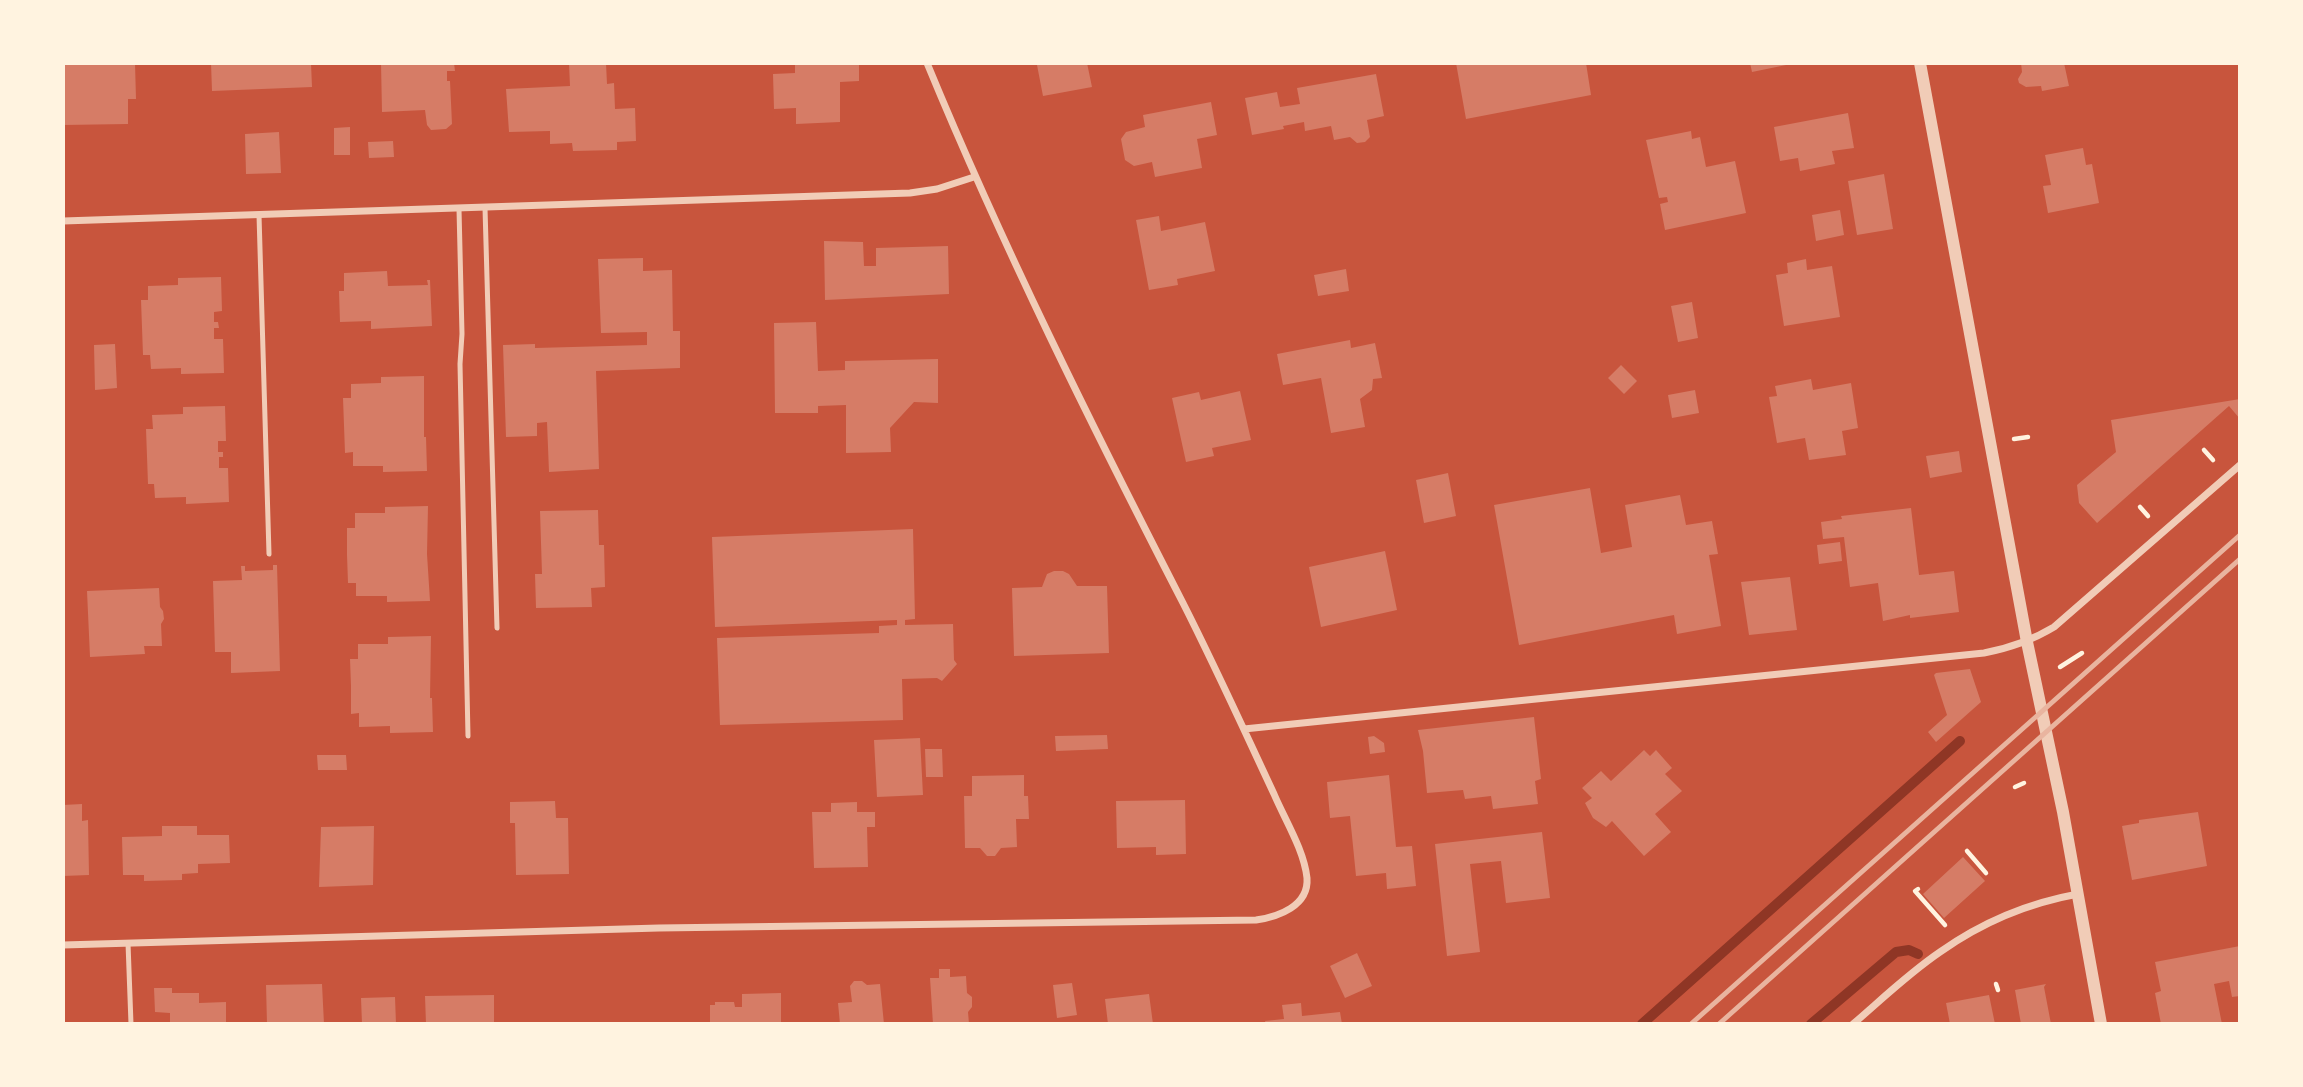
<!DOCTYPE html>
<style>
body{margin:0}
#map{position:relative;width:2303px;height:1087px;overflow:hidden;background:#c8553d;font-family:"Source Sans 3",sans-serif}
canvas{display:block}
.frame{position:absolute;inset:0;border:65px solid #fff3e0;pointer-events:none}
</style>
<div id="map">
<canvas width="2303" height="1087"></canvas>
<div class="frame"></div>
</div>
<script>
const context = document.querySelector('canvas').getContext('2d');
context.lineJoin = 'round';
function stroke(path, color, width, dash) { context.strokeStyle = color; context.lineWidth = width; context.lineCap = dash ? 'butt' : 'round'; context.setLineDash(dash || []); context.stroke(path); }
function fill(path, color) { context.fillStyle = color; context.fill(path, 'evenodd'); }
const stream = new Path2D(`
 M1642,1024L1960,741
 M1811,1024L1896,952L1909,950L1918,954`);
const building = new Path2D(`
 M63,63H135L136,99H128V124L63,125Z
 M211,63H311L312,87L212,91Z
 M381,63H454L455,71H447V81H450L452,124L446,129L431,130L427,125L425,110L382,112Z
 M569,63H606L607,84L614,83L615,109L635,108L636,141L617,142V150L573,151L572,143L550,144V131L509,132L506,89L570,86Z
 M795,63H859V81L840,82V122L796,124V108L774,109L773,74L795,73Z
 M1038,63H1087L1092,87L1043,96L1037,65Z
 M1456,63H1586L1591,95L1466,119Z
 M1750,63H1791V64L1752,72Z
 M2021,63H2064L2069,86L2042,91L2041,86L2026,87L2019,83L2018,79L2022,72Z
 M1376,74L1384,116L1367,120L1370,137L1365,142L1357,143L1350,137L1334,140L1331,126L1305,131L1304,122L1283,126L1284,129L1252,135L1245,98L1277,92L1280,107L1300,104L1297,88Z
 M1211,102L1217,135L1197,139L1202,168L1155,177L1152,162L1134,166L1125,160L1121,139L1126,132L1145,127L1143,115Z
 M1848,113L1854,148L1832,151L1835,164L1800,171L1798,158L1780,161L1774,127Z
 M350,127V155H334V128Z
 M1691,131L1692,139L1700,137L1706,167L1735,161L1746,213L1665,230L1660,204L1668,202L1667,197L1659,198L1646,140Z
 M279,132L281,173L246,174L245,134Z
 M393,141L394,157L369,158L368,142Z
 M2083,148L2086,165L2092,164L2099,203L2048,213L2043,186L2051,185L2045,155Z
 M1884,174L1893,229L1857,235L1848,181Z
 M1840,210L1844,235L1816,241L1812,215Z
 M1159,216L1161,231L1205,222L1215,271L1177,279L1178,285L1149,290L1136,220Z
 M824,241L863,242L864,266H876V248L948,246L949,294L825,300Z
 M643,258V271L672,270L673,331H680V368L596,371L599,469L549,472L547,422L537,423V436L506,437L503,345L535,344V348L647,345V332L601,333L598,259Z
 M1806,259L1807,270L1832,266L1840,317L1784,326L1776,275L1788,273L1787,263Z
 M1346,269L1349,291L1318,296L1314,275Z
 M387,271L388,286L428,285L427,280H430L432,326L371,329V321L340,322L339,291H344V273Z
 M221,277L222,311L214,312V322H218L219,328H214V339H223L224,373L181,374V368L151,369L150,355H143L141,300H148V286L178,285V278Z
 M1692,302L1698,338L1678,342L1671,306Z
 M816,322L818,371L845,370V361L938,359V403L914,402L890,428L891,452L846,453V405L818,406V413H775L774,323Z
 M1350,340L1351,348L1375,343L1382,378L1373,379L1372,390L1360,399L1365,427L1331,433L1321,378L1283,385L1277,354Z
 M115,344L117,388L95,390L94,345Z
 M1621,365L1637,381L1624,394L1608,378Z
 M424,376V437H426L427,471L383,472V466H353V452L345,453L343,398H351V384L381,383V377Z
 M1811,379L1813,390L1851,383L1858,428L1842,431L1846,455L1809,460L1805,438L1777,443L1769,397L1777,396L1775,386Z
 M1695,390L1699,413L1672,418L1668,395Z
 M1240,391L1251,440L1212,448L1214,456L1186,462L1172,398L1199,392L1201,400Z
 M2240,399V419L2229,406L2097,523L2079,503L2077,485L2116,452L2111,420Z
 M225,406L226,441H218V452H223V457H219V468H228L229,502L186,504V497L155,498L154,484H148L146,429H153L152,415L183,414V407Z
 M1959,451L1962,472L1930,478L1926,456Z
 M1448,473L1456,516L1424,523L1416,480Z
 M1590,488L1601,553L1632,547L1625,505L1680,495L1686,525L1712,521L1718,554L1709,555L1721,626L1677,634L1674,615L1519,645L1494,505Z
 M428,506L427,554L430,601L387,602V596H356V583H348L347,555V528H355V513H385V507Z
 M1911,508L1919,575L1954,571L1959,612L1910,618V615L1883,621L1878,583L1850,587L1844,537L1823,539L1821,522L1842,519L1841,516Z
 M598,510L599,545H604L605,587L591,588L592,607L536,608L535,574H542L540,511Z
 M913,529L915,619L905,620V625L953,624L954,660L957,664L942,681L937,678L902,679L903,720L720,725L717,638L879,633V626L897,625V620L715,627L712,537Z
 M1840,542L1842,561L1819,564L1817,545Z
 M1385,551L1397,610L1321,627L1309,567Z
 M273,565H277L280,671L231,673V652H215L213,581L242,580L241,566H245V571L273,570Z
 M1054,571H1063L1069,574L1077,586H1107L1109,653L1014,656L1012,588L1042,587L1047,574Z
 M1790,577L1797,630L1749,635L1741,582Z
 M159,588L160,607L163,611L164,619L161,624L162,646H144L145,654L90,657L87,591Z
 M431,636L430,698H432L433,732L390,733V726L359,727V713L351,714V686L350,659H358V644H388V637Z
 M1970,669L1981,702L1936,742L1928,732L1947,715L1934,675L1936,673Z
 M1534,717L1541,779L1535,781L1538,804L1493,809L1491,796L1465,799L1463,790L1427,793L1423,751L1418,730Z
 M1107,735L1108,749L1056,751L1055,736Z
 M1374,736L1384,743L1385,752L1370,754L1368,737Z
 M920,738L923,795L877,797L874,740Z
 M925,749H942L943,777H926Z
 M1644,750L1650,756L1656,750L1672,768L1665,774L1682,791L1655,814L1671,832L1644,856L1612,821L1606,827L1593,818L1585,803L1592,798L1582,788L1601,771L1611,781Z
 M317,755H346L347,770H318Z
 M1024,775V796H1028L1029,819H1016L1017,847L1001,848L995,856H987L980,848H965L964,796H972V776Z
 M1389,775L1396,847L1412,846L1416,886L1387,889L1386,873L1356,876L1350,816L1330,818L1327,782Z
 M1185,800L1186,854L1156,855V847L1117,848L1116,801Z
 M555,801L556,818H568L569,874L516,875L515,823H510V802Z
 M857,802V812H875V827H867L868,867L814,868L812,812H831V803Z
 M82,804V821L88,820L89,875L63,876V805Z
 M2198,812L2207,866L2132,880L2122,826L2139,823V820Z
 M162,826H197V835H229L230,863L198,864V873L182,874V880L144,881V875H123L122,837L162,836Z
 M374,826L373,885L319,887L321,827Z
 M1542,832L1550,898L1506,903L1501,861L1470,864L1480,952L1447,956L1435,844Z
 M1963,857L1985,881L1944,918L1923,894Z
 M2240,946V996L2232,997L2229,981L2214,984L2222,1024H2161L2155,993L2161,991L2155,962Z
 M1357,953L1372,986L1345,998L1330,966Z
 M939,969H950V977L966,976L967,993L972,997V1007L968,1012L969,1024H933L930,978H939Z
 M854,981H862L867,985L880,984L884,1024H840L838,1003L852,1002L850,986Z
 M1072,983L1077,1015L1057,1018L1053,985Z
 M322,984L324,1024H267L266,985Z
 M2046,984L2044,987L2051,1024H2021L2015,990Z
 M154,988H172V993H199V1003L226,1002V1024H170V1013L155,1012Z
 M781,993V1024H710V1005H715V1002H734L735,1007H742V994Z
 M1149,994L1153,1024H1108L1105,999Z
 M494,995V1024H426L425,996Z
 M1989,995L1995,1024H1950L1946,1003Z
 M395,997L396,1024H362L361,998Z
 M1301,1003L1302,1016L1340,1012L1342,1024H1266L1265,1021L1284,1019L1282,1005Z`);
const path = new Path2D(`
 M2014,439L2028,437
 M2204,450L2213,460
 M2140,507L2148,516
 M2060,667L2082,653
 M2015,787L2024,783
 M1967,851L1986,873
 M1918,889L1915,891L1945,925
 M1996,984L1998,990`);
const service = new Path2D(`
 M485,208L497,628
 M459,209L462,334L460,364L468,736
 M259,215L269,554
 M128,943L131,1024`);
const minor = new Path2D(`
 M63,221L910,193L937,189L974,177
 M1244,729L1984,653C2010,648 2031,641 2054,627L2240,465
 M63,945L659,928L1256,920C1278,917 1309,906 1307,878C1304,850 1285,820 1274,794C1244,730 1215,666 1183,603C1092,426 1003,247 927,63
 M1853,1024C1881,1000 1909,973 1940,952C1981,923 2028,903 2078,894`);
const tertiary = new Path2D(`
 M1920,63L2027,642L2063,812L2101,1024`);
const rail = new Path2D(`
 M1691,1024L2240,535
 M1719,1024L2240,559`);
stroke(stream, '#8f3625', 10);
fill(building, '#d67c66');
stroke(path, '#fff3e0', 4.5);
stroke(service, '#f1ccb7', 5);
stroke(minor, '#f1ccb7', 7);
stroke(tertiary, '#f1ccb7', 12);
stroke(rail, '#e9b49f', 5);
</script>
